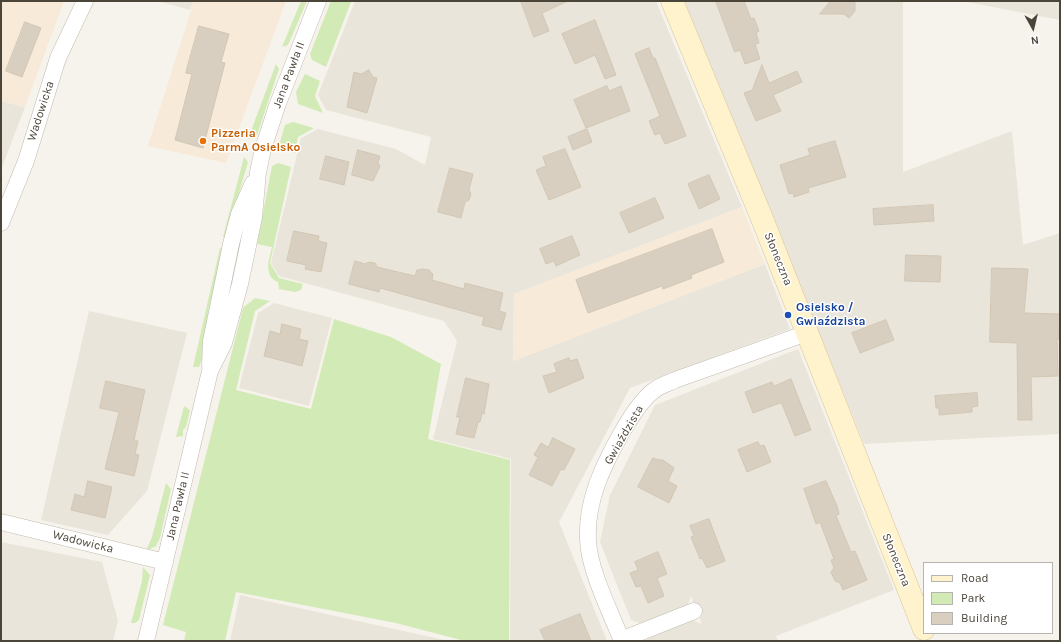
<!DOCTYPE html>
<meta charset="utf-8">
<style>
body{margin:0}
#map{position:relative;width:1061px;height:642px;overflow:hidden;background:#f6f3ec;font-family:Karla,sans-serif}
canvas{display:block}
.frame{position:absolute;inset:0;border:2px solid #4b4439;pointer-events:none}
.legend{position:absolute;left:923px;top:562px;width:130px;height:72px;box-sizing:border-box;background:#fff;border:1px solid #b7b4b0;margin:0;padding:5px 7px;list-style:none;font-size:12px;color:#4b4439}
.legend li{display:flex;align-items:center;gap:8px;height:20px}
.legend b{width:20px;border:1px solid #b7b4b0}
.north{position:absolute;left:1013px;top:8px;width:40px;height:40px;-webkit-text-stroke:3px #fff;paint-order:stroke;rotate:172deg;font-size:11px;font-weight:700;line-height:16px;text-align:center;color:#4b4439}
.north::after{content:'';display:block;margin:auto;width:14px;height:18px;background:#4b4439;clip-path:polygon(50% 0,100% 100%,50% 72%,0 100%)}
</style>
<div id="map">
<canvas width="1061" height="642"></canvas>
<div class="frame"></div>
<ul class="legend">
<li><b style="height:5px;background:#fff3cd"></b>Road</li>
<li><b style="height:11px;background:#d2eab5"></b>Park</li>
<li><b style="height:11px;background:#d8cfc1"></b>Building</li>
</ul>
<div class="north">N</div>
</div>
<script>
const context = document.querySelector('canvas').getContext('2d');
context.lineJoin = 'round';
function fill(path, color) { context.fillStyle = color; context.fill(path, 'evenodd'); }
function stroke(path, color, width, dash) { context.strokeStyle = color; context.lineWidth = width; context.lineCap = dash ? 'butt' : 'round'; context.setLineDash(dash || []); context.stroke(path); }
function drawText(font, color, halo, rows, align = 'center') {
  context.font = font + ' Karla,sans-serif'; context.lineWidth = 3; context.setLineDash([]); context.textBaseline = 'middle'; context.strokeStyle = halo; context.fillStyle = color; for (const [text, x, y, turn = 0] of rows) {
    context.save(); context.translate(x, y); context.rotate((+turn || 0) * Math.PI / 180); context.textAlign = isNaN(turn) ? turn : align; if (halo) context.strokeText(text, 0, 0); context.fillText(text, 0, 0); context.restore();
  }
}
const residential = new Path2D(`
 M158,1H194L190,10Z
 M355,1H656L742,207L514,294L513,361L765,264L790,329L630,388L559,522L607,641H510L511,459L433,439L457,341L444,321L279,276L271,263L301,138L318,129L396,149L425,165L431,137L326,110L318,95Z
 M684,1H903V172L1012,131L1023,245L1060,233V434L864,444Z
 M962,1H1060V20Z
 M1,101L25,107L1,170Z
 M274,303L332,318L309,406L239,388L258,313Z
 M89,311L187,333L147,491L108,535L41,520Z
 M798,349L894,590L776,636L778,641H646L647,638L692,620L702,624L691,596L687,607L642,624L631,620L600,542L610,495L655,405Z
 M1,542L102,562L118,621L113,641H1Z
 M240,595L449,641H230Z`);
const commercial = new Path2D(`
 M1,1H64L25,107L1,101Z
 M194,1H286L226,163L148,146Z
 M742,207L765,264L513,361L514,294Z`);
const green = new Path2D(`
 M301,1H307L288,45L282,47Z
 M331,1L351,2L326,67L312,60L310,54Z
 M276,64L279,69L257,135L251,139H248Z
 M305,74L320,81L315,96L323,113L298,104L296,92Z
 M293,122L314,128L298,137L295,153L282,150L279,145L285,125Z
 M244,157L248,162L226,238L223,237Z
 M278,163L291,167L270,263L279,278L303,284L301,290L295,292L279,289L278,282C263,276 269,259 272,247L257,244L272,166Z
 M220,248L224,250L209,308L202,359L199,367H193Z
 M255,298L270,301L255,311L236,390L311,409L334,319L391,337L441,364L428,439L510,460L509,641H465L396,623L236,592L225,641H184L186,632L163,625L243,308Z
 M184,406L190,410L186,427L183,430V436L176,437Z
 M166,483L171,489L160,538L156,546L146,551L152,537Z
 M143,567L150,575L139,620L135,623H131L142,581Z`);
const building = new Path2D(`
 M521,1H568L542,13L549,31L534,37Z
 M716,1H744L751,19L754,18L759,31L756,33L759,43L755,44L760,59L745,64L740,50L735,52Z
 M831,1H855V11L849,18L844,14H820Z
 M595,20L616,75L605,79L595,55L575,64L562,34Z
 M25,22L41,28L22,77L6,71Z
 M199,26L229,34L221,62L225,63L203,148L175,140L192,74L186,73Z
 M649,48L653,58H655L686,136L665,144L660,133L655,135L649,121L660,116L635,54Z
 M762,65L769,83L797,71L802,82L773,95L781,111L756,121L744,93L752,90Z
 M369,70L373,77L377,78L367,113L347,107L354,72L361,74Z
 M607,86L609,91L621,86L630,111L586,128L574,100Z
 M587,129L592,142L573,150L568,137Z
 M835,141L846,177L808,188L809,192L794,197L793,193L789,194L780,165L810,155L808,149Z
 M565,149L581,187L549,200L536,170L546,166L543,157Z
 M358,150L380,156L378,163L380,166L373,181L352,175Z
 M326,156L349,162L344,185L320,179Z
 M450,168L473,174L469,190L471,194L469,200L465,202L461,218L438,212Z
 M709,175L720,199L699,209L688,184Z
 M655,198L664,218L629,233L620,213Z
 M933,205L934,221L874,225L873,209Z
 M712,229L724,262L691,275L692,278L663,289L662,286L588,313L576,280Z
 M294,231L319,236L318,241L327,243L321,272L305,269L306,265L287,261Z
 M572,236L580,255L556,266L554,261L546,264L540,249Z
 M906,255L941,256L940,282L905,281Z
 M355,261L365,264L369,262L375,263L377,267L415,276L417,270L423,269L429,270L433,274L432,280L464,289L465,283L503,293L499,311L506,313L501,330L482,325L484,317L380,288L379,292L349,284Z
 M992,268L1028,269L1024,313L1060,314L1059,339H1057L1058,376L1031,377L1032,420H1018L1017,343L990,342Z
 M886,320L894,340L860,353L852,333Z
 M282,324L301,329L299,339L308,341L302,366L264,356L270,331L280,334Z
 M569,358L570,361L577,359L584,378L549,393L543,376L557,372L554,364Z
 M466,378L489,384L484,414L482,413L480,422H478L474,438L456,434L460,417H457Z
 M791,379L811,430L795,436L782,404L780,403L753,413L745,392L772,382L774,386Z
 M106,381L145,390L134,440L138,441L135,454L139,455L134,476L105,469L119,412L100,408Z
 M977,393L978,406L972,407V412L939,415V408H936L935,396Z
 M553,438L575,449L564,470L561,469L552,486L529,475L538,457L534,455L541,443L548,447Z
 M758,442L760,446L764,445L771,462L747,472L738,450Z
 M653,458L659,460H663L674,468L668,481L677,486L669,503L638,487Z
 M88,481L112,487L105,518L71,510L75,494L84,497Z
 M826,481L837,506L839,514L836,516L851,552L855,551L867,580L843,590L840,583L835,581L831,572L834,568L831,560L834,559L820,522L816,524L804,489Z
 M709,519L725,561L707,568L702,558L700,559L691,537L694,536L690,526Z
 M658,552L667,574L657,578L664,596L648,603L641,586L636,587L630,573L638,570L635,562Z
 M580,614L591,641H545L540,630Z`);
const street = new Path2D(`
 M1,223L26,161L58,58L85,1
 M210,366L211,341L231,244L239,214L253,183
 M1,522L165,562
 M621,640L694,611
 M146,641L210,371L224,343L240,284L254,217L258,172L263,149L277,106L318,1
 M622,641C611,613 589,570 588,540C587,522 591,501 597,484C606,460 634,403 656,389C661,385 669,383 675,380L807,333`);
const secondary = new Path2D(`
 M672,1L763,221L924,629`);
const markers = [
 [203,141,4,"#e8710a"],
 [788,315,4,"#1a4fb4"]
];
const streetNames = [
 ["Jana Pawła II",289,75,-69],
 ["Wadowicka",41,111,-72],
 ["Słoneczna",778,259,68],
 ["Gwiaździsta",624,435,-60],
 ["Jana Pawła II",178,506,-77],
 ["Wadowicka",83,542,14],
 ["Słoneczna",896,560,68]
];
const foodNames = [
 ["Pizzeria",211,134],
 ["ParmA Osielsko",211,148]
];
const transitNames = [
 ["Osielsko /",796,308],
 ["Gwiaździsta",796,322]
];
fill(residential, '#eae5da');
fill(commercial, '#f7ead8');
fill(green, '#d2eab5');
fill(building, '#d8cfc1');
stroke(building, '#d3c7b4', 1);
stroke(street, '#c2bbae', 17);
stroke(secondary, '#d6c79b', 23);
stroke(street, '#fff', 16);
stroke(secondary, '#fff3cd', 22);
for (const [x, y, r, color] of markers) { const dot = new Path2D(); dot.arc(x, y, r, 0, 2 * Math.PI); context.fillStyle = color; context.fill(dot); stroke(dot, '#fff', 1.5); }
drawText('12px', '#4b4439', '#fff', streetNames);
drawText('bold 12px', '#c56008', '#fff', foodNames, 'left');
drawText('bold 12px', '#164399', '#fff', transitNames, 'left');
</script>
